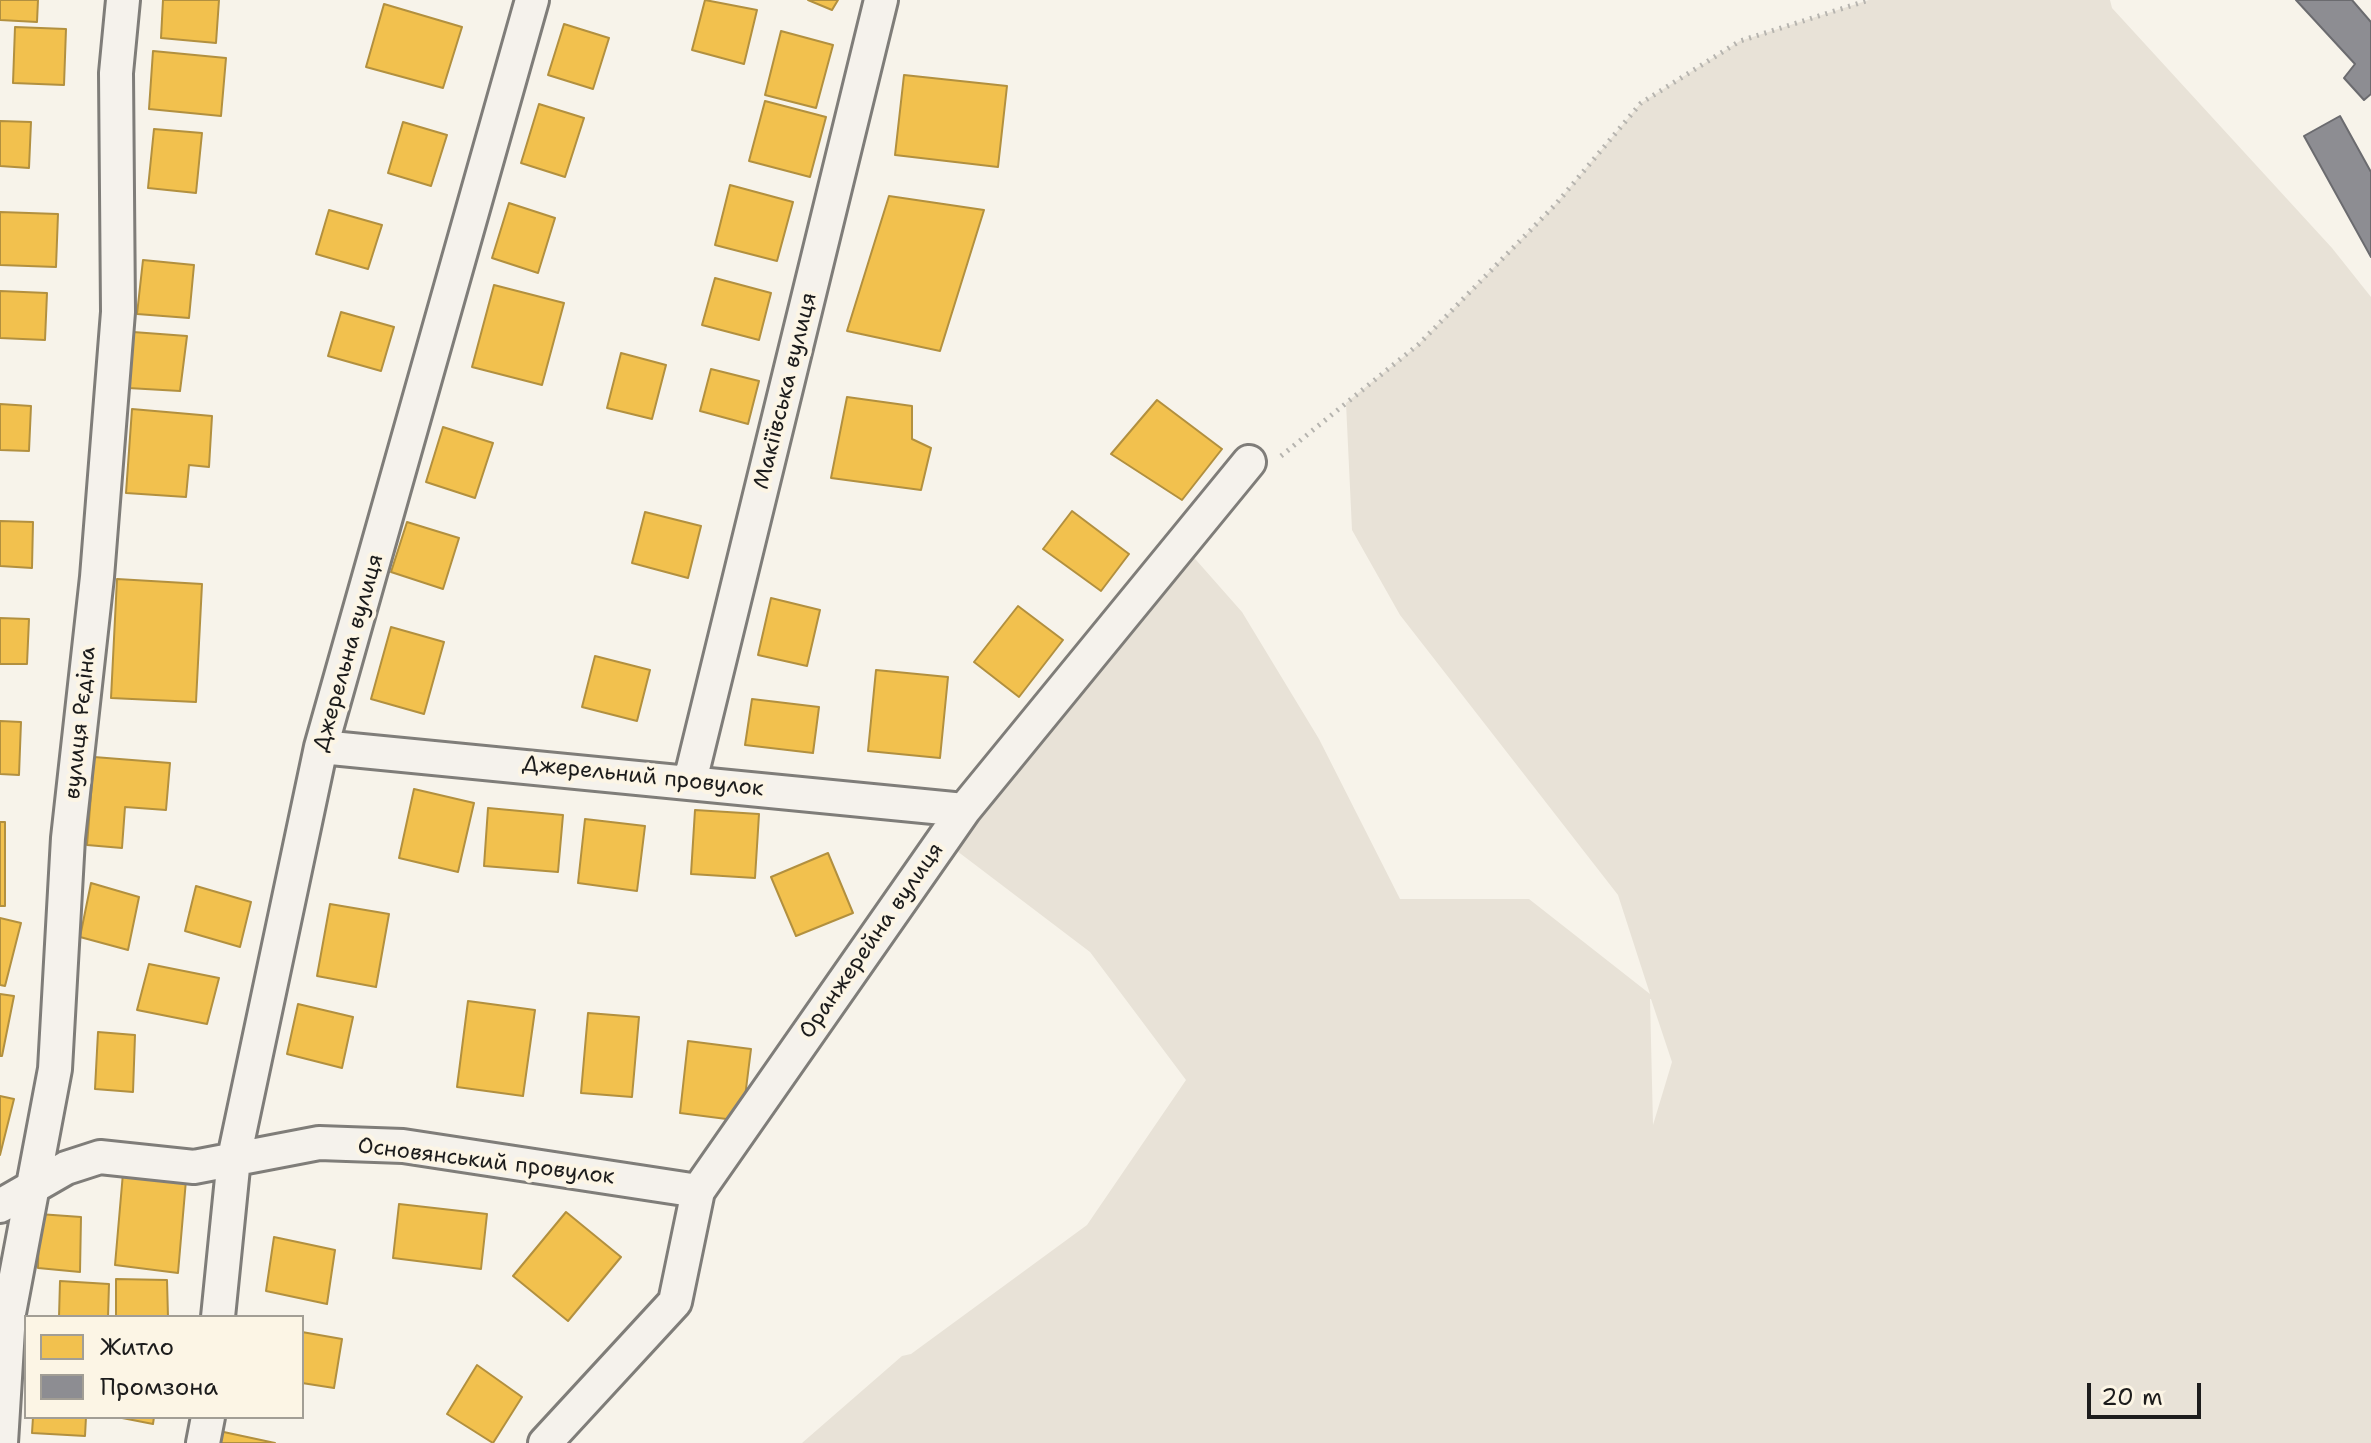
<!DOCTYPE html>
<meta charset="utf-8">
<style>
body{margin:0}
#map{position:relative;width:2371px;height:1443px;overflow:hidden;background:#f7f3ea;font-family:"Shantell Sans",sans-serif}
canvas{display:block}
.legend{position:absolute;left:24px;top:1315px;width:280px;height:104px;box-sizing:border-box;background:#fcf5e5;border:2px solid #a29e95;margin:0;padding:10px 14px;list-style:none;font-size:24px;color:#1c1c1c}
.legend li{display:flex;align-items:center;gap:16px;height:40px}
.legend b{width:40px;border:2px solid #a29e95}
.scale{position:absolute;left:2087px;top:1383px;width:114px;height:36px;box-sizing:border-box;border:4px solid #1c1c1c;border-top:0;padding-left:10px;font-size:24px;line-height:28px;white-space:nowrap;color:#1c1c1c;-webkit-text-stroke:6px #fcf5e5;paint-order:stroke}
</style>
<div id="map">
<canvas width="2371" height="1443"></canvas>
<ul class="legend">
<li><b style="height:22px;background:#f2c14e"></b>Житло</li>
<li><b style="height:22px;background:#8d8d92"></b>Промзона</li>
</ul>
<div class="scale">20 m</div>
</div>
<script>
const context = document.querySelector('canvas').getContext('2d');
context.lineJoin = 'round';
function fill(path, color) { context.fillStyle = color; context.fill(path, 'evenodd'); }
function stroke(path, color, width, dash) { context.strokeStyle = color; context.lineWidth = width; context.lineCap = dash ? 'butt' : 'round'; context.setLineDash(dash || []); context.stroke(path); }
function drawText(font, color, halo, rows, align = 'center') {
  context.font = font + ' "Shantell Sans",sans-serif'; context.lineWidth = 8; context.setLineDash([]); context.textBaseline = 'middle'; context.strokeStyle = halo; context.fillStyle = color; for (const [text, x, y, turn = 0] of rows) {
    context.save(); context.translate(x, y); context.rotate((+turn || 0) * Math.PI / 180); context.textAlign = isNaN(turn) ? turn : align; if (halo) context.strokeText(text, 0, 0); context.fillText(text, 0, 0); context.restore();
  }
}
const green = new Path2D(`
 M1869,0H2110L2112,8L2332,248L2371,297V1443H802L902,1356L911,1354L1087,1225L1186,1080L1090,952L957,851L1182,544L1242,612L1319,739L1400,899H1529L1650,994L1618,895L1400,615L1352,530L1346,403L1417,346L1556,204L1641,103L1740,41ZM1651,999L1672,1062L1653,1125L1650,999Z`);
const homes = new Path2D(`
 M0,0H38L37,22L0,20Z
 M163,0H219L216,43L161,38Z
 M705,0L757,10L744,64L692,50Z
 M808,0H838L832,10Z
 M384,4L462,27L443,88L366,67Z
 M564,24L609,38L593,89L548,75Z
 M15,27L66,29L64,85L13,83Z
 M781,31L833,45L816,108L765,95Z
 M153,51L226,58L221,116L149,109Z
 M904,75L1007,86L998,167L895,155Z
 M765,101L826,117L810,177L749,161Z
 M539,104L584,118L565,177L521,163Z
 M0,121L31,122L29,168L0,166Z
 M403,122L447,135L431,186L388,173Z
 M154,129L202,133L196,193L148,188Z
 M730,185L793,202L777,261L715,245Z
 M889,196L984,210L940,351L847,331Z
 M509,203L555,218L538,273L492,258Z
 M329,210L382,225L368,269L316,254Z
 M0,212L58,214L56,267L0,265Z
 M143,260L194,265L189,318L137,314Z
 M715,278L771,293L759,340L702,325Z
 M494,285L564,303L542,385L472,367Z
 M0,291L47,293L45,340L0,338Z
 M341,312L394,327L381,371L328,356Z
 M133,332L187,336L180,391L128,388Z
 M621,353L666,365L652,419L607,408Z
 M711,369L759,381L748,424L700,411Z
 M847,397L912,406V439L931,448L921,490L831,478Z
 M1157,400L1222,449L1182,500L1111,454Z
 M0,404L31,406L29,451L0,450Z
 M132,409L212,416L209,467L189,465L186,497L126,493Z
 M443,427L493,443L475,498L426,482Z
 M1072,511L1129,554L1101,591L1043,549Z
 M645,512L701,526L688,578L632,563Z
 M0,521L33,522L32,568L0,566Z
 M407,522L459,538L443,589L391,572Z
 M117,579L202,584L196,702L111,698Z
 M771,598L820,610L807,666L758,655Z
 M1018,606L1063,640L1019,697L974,662Z
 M0,618L29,619L27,664H0Z
 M391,627L444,642L424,714L371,699Z
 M595,656L650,670L637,721L582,707Z
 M876,670L948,677L940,758L868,751Z
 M752,699L819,707L813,753L745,745Z
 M0,721L21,722L19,775L0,774Z
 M94,757L170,763L166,810L125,807L122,848L87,845Z
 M414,789L474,803L458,872L399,858Z
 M488,808L563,815L558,872L484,866Z
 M695,810L759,814L755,878L691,874Z
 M585,819L645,826L637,891L578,883Z
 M0,822H5V906H0Z
 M828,853L853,913L796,936L771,877Z
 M91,883L139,897L128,950L80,937Z
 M196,886L251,902L240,947L185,931Z
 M330,904L389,914L376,987L317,976Z
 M0,918L21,923L5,986L0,985Z
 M149,964L219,978L207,1024L137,1010Z
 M0,994L14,996L2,1056H0Z
 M468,1001L535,1010L523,1096L457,1087Z
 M298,1004L353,1017L342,1068L287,1054Z
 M588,1013L639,1017L632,1097L581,1093Z
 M98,1032L135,1035L133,1092L95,1089Z
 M688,1041L751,1049L742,1121L680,1113Z
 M0,1096L14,1099L0,1155Z
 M123,1173L186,1180L178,1273L115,1265Z
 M399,1204L487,1214L481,1269L393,1258Z
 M566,1212L621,1257L568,1321L513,1276Z
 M39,1214L81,1217L80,1272L38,1268Z
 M274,1237L335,1250L327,1304L266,1291Z
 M116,1279L167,1280L168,1317H116Z
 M60,1281L109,1284L108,1317H59Z
 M302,1332L342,1339L334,1388L302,1383Z
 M477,1365L522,1397L493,1443L447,1414Z
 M33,1417H86L85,1436L32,1433Z
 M117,1417H154L153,1424Z
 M219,1431L275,1443H217Z`);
const industry = new Path2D(`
 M2296,0H2352L2371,22V94L2364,100L2344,78L2355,64Z
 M2340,116L2371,172V257L2304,136Z`);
const path = new Path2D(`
 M1281,456L1419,344L1556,204L1641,103L1740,41L1869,0`);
const minor = new Path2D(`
 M321,747L964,810
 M690,781L881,0
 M0,1206L66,1168L100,1157L194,1167L319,1143L403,1146L698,1191
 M218,1317L234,1158L321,747L532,0
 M1,1443L9,1313L55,1069L68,838L97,577L118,312L116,73L123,0
 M203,1443L208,1417
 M545,1443L675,1302L698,1191L964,810L1249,462`);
const streetNames = [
 ["Макіївська вулиця",786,391,-76],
 ["Джерельна вулиця",349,653,-74],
 ["вулиця Рєдіна",81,723,-84],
 ["Джерельний провулок",643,777,6],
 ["Оранжерейна вулиця",872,941,-55],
 ["Основянський провулок",486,1162,7]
];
fill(green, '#e8e2d7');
fill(homes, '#f2c14e');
stroke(homes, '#b2903f', 2);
fill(industry, '#8d8d92');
stroke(industry, '#6b6b6f', 2);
stroke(minor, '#7f7d79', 38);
stroke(path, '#b6b4af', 5, [2, 6]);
stroke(minor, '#f5f2ec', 32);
drawText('22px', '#1c1c1c', '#fcf5e5', streetNames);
</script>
